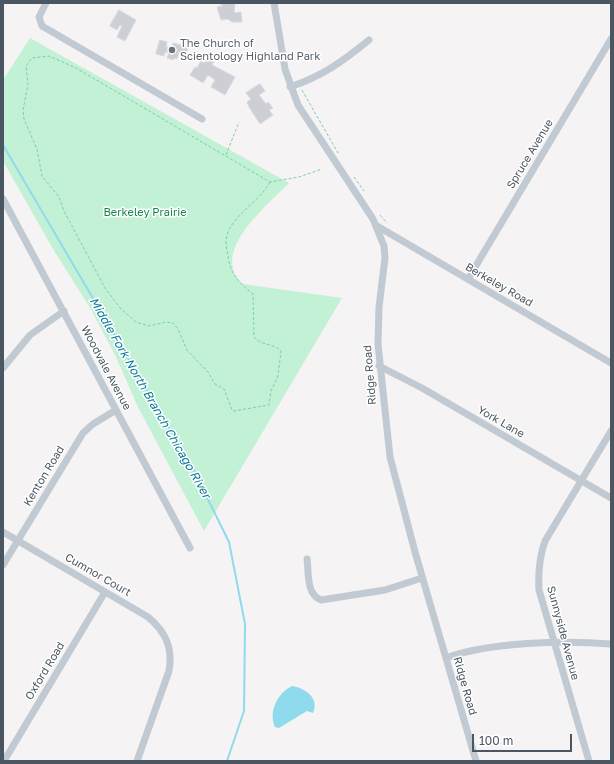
<!DOCTYPE html>
<style>
body{margin:0}
#map{position:relative;width:614px;height:764px;overflow:hidden;background:#f5f3f3;font-family:"Golos Text",sans-serif}
canvas{display:block}
.frame{position:absolute;inset:0;border:4px solid #4a5661;pointer-events:none}
.scale{position:absolute;left:472px;top:734px;width:100px;height:18px;box-sizing:border-box;border:2px solid #4a5661;border-top:0;padding-left:5px;font-size:12px;line-height:14px;white-space:nowrap;color:#4a5661;-webkit-text-stroke:3px #fff;paint-order:stroke}
</style>
<div id="map">
<canvas width="614" height="764"></canvas>
<div class="frame"></div>
<div class="scale">100 m</div>
</div>
<script>
const context = document.querySelector('canvas').getContext('2d');
context.lineJoin = 'round';
function fill(path, color) { context.fillStyle = color; context.fill(path, 'evenodd'); }
function stroke(path, color, width, dash) { context.strokeStyle = color; context.lineWidth = width; context.lineCap = dash ? 'butt' : 'round'; context.setLineDash(dash || []); context.stroke(path); }
function drawText(font, color, halo, rows, align = 'center') {
  context.font = font + ' "Golos Text",sans-serif'; context.lineWidth = 3; context.setLineDash([]); context.textBaseline = 'middle'; context.strokeStyle = halo; context.fillStyle = color; for (const [text, x, y, turn = 0] of rows) {
    context.save(); context.translate(x, y); context.rotate((+turn || 0) * Math.PI / 180); context.textAlign = isNaN(turn) ? turn : align; if (halo) context.strokeText(text, 0, 0); context.fillText(text, 0, 0); context.restore();
  }
}
const green = new Path2D(`
 M30,38L289,183C268,205 208,252 243,284L342,298L204,531L138,407L116,357L92,311L53,249L3,161V80Z`);
const water = new Path2D(`
 M292,686C305,688 320,698 313,713L307,711L279,728L275,727C268,711 278,693 292,686Z`);
const stream = new Path2D(`
 M3,145L192,467L229,542L245,624L244,711L227,761`);
const building = new Path2D(`
 M219,3H235L234,13L241,12L242,22H232L228,19L221,20L217,7L223,6Z
 M119,10L136,20L125,41L117,37L122,26L120,25L117,30L110,26Z
 M160,40L167,42L166,47L171,48L173,43L188,47L186,54L179,52L177,59L173,58V60L167,58L169,53L165,52L164,56L156,54Z
 M207,58L214,61L212,65L235,77L225,95L211,87L215,80L208,75L203,83L190,75L195,67L197,68L201,61L204,63Z
 M260,84L265,91L259,95L266,104L268,102L273,108L269,110L273,115L260,124L249,107L247,102L251,99L246,93Z`);
const path = new Path2D(`
 M302,90L338,153
 M226,155L239,122
 M354,177L364,191
 M270,182C260,202 227,218 226,241C226,246 227,251 228,256C230,274 239,283 253,294L254,337C262,346 273,343 281,351L278,376L271,391L269,405L234,411L232,410L224,389L215,384L208,372L187,350L178,329L173,323L166,322L149,326L136,322L121,309L105,288L64,211L59,197L42,176L37,149L24,119L23,110L28,84L26,66L32,58L49,56L76,68L270,182L299,177L322,169
 M380,215L387,223`);
const minor = new Path2D(`
 M46,3L39,17L42,26L202,119
 M274,3L285,69L298,105L373,219L384,246L385,258L379,307L378,344L390,457L415,552L476,761
 M290,87C323,76 343,61 369,40
 M3,199L190,548
 M377,226L611,363
 M468,279L611,39
 M379,366L422,388L611,498
 M3,368L30,335L64,311
 M3,532L148,617C166,632 173,648 169,671L137,761
 M307,559C309,574 306,594 321,600L385,590L422,578
 M3,565L83,433L93,424L116,410
 M446,658C489,642 565,640 611,644
 M4,761L105,592
 M589,761L539,590C538,572 539,558 545,541L611,431`);
const markers = [
 [172,50,4,"#6b7280"]
];
const worshipNames = [
 ["The Church of",180,44],
 ["Scientology Highland Park",180,57]
];
const streetNames = [
 ["Spruce Avenue",530,154,-59],
 ["Berkeley Road",499,285,30],
 ["Woodvale Avenue",106,368,62],
 ["Ridge Road",370,375,-95],
 ["York Lane",501,422,30],
 ["Kenton Road",44,476,-59],
 ["Cumnor Court",98,575,30],
 ["Sunnyside Avenue",563,633,75],
 ["Oxford Road",45,671,-59],
 ["Ridge Road",465,686,74]
];
const parkNames = [
 ["Berkeley Prairie",145,213]
];
const waterNames = [
 ["Middle Fork North Branch Chicago River",150,398,60]
];
fill(green, '#c3f1d5');
fill(water, '#90daee');
stroke(stream, '#90daee', 2);
fill(building, '#cdcfd5');
stroke(building, '#d7d9de', 1);
stroke(path, '#7ad0a6', 1, [3, 2]);
stroke(minor, '#c1cad2', 7);
for (const [x, y, r, color] of markers) { const dot = new Path2D(); dot.arc(x, y, r, 0, 2 * Math.PI); context.fillStyle = color; context.fill(dot); stroke(dot, '#fff', 1.5); }
drawText('11px', '#5b616d', '#fff', worshipNames, 'left');
drawText('11px', '#4a5661', '#fff', streetNames);
drawText('11px', '#17864f', '#fff', parkNames);
drawText('italic 12px', '#0c7c9b', '#fff', waterNames);
</script>
